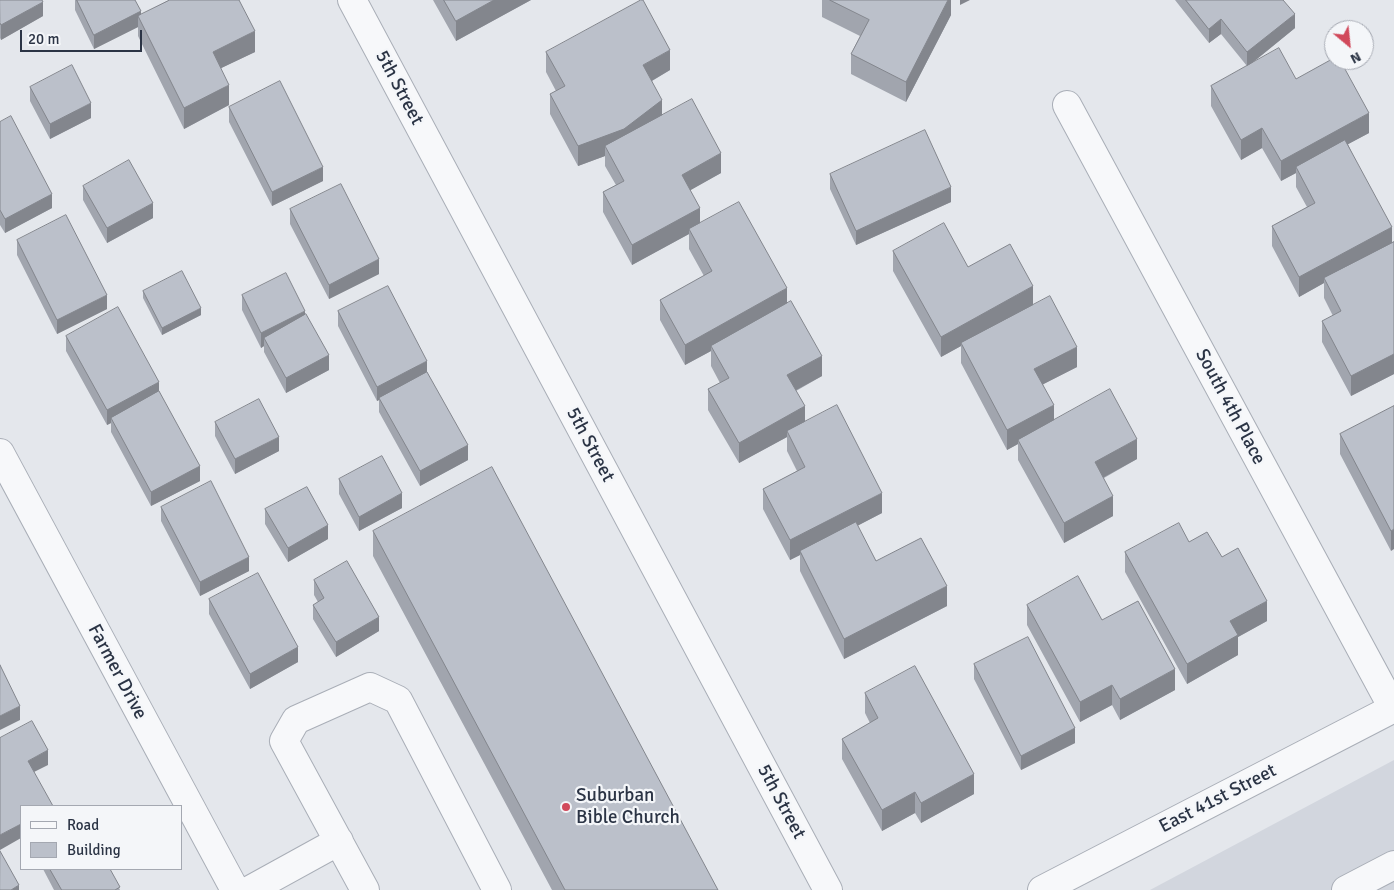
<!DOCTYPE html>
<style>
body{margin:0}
#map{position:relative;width:1394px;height:890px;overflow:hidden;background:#e4e7ec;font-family:Signika,sans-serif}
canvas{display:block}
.legend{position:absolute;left:20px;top:805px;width:162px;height:65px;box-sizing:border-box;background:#f4f6f9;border:1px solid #a4a8b1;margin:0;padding:6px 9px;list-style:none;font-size:15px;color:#2b3445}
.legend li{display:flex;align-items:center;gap:10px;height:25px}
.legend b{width:25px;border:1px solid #a4a8b1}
.north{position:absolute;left:1324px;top:20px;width:50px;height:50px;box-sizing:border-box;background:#f4f6f9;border:1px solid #a4a8b1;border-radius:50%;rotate:152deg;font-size:14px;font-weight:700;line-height:20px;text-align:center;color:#2b3445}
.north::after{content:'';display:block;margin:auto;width:18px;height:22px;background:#d1495b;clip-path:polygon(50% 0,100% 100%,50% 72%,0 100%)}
.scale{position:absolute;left:20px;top:30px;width:122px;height:22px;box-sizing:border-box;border:2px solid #2b3445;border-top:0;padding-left:6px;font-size:15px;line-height:18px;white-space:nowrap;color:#2b3445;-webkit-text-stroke:4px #f4f6f9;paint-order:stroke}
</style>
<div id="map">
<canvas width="1394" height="890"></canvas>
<ul class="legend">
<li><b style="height:6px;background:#f7f8fa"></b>Road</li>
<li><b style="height:14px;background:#bbc0ca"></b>Building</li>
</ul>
<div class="north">N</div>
<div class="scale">20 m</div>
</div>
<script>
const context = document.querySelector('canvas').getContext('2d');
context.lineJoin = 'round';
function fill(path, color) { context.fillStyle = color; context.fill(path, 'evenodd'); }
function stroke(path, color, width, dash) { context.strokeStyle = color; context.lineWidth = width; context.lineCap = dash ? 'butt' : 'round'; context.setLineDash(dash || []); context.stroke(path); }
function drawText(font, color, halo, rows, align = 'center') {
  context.font = font + ' Signika,sans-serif'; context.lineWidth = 4.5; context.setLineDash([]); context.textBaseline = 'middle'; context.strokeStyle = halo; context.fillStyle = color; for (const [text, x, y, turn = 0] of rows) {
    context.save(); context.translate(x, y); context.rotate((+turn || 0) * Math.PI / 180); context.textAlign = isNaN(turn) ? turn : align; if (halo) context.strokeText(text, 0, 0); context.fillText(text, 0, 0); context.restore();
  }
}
const built = new Path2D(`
 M1394,760V890H1150Z`);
const minor = new Path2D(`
 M352,0L828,890
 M1067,105L1393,708
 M0,453L235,890
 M250,890L339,841
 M365,890L284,741L296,720L370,687L398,700L497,890
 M1042,890L1394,708
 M1346,890L1394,865`);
const wall = new Path2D(`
 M0,0L43,16L1,40L0,38Z
 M75,0H135L141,15L169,0H239L255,52L221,68L229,105L184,129L138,36V27L94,49L75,10Z
 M433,0H531L456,41Z
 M822,0H951V15L906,102L851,74V54L860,36L822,17Z
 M1175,0H1283L1295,28L1251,64L1296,79L1369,133L1348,144L1392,243L1394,242V374L1351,396L1322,342V321L1333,316L1324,298V283L1299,297L1272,246V226L1307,207L1296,187V173L1281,181L1262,148L1241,160L1211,106V86L1247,66L1221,34L1209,43Z
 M546,52L670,70L652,81L662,115L721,173L690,190L700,223L787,303L822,376L796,391L805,421L882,513L857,526L876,561L947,606L844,659L800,571V555L790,560L763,509V489L797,471L787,451V437L739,463L708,410V389L720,383L711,366V351L685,365L660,320V300L704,276L689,249V234L632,265L603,212V192L616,185L605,166V156L578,166L550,114V94L556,91L546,72Z
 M30,87L91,118L50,139L30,101Z
 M229,107L323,181L272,206L229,122Z
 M0,122L52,208L5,233L0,225Z
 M830,174L951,202L856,245L830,189Z
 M83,186L153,218L107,243L83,200Z
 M290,209L379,274L329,299L290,224Z
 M17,240L107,309L57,334L17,255Z
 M893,251L968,267L1033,305L1077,367L1043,384L1054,420L1137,459L1104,478L1113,516L1064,543L1018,460V444L1007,450L961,363V346L941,357L893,271Z
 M143,291L201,315L162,335L143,298Z
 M242,295L305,315L329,370L286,393L264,352V346L261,348L242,310Z
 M338,311L427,372L468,460L420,486L379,412V400L377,401L338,326Z
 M66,336L159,391L200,481L151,506L111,432V423L107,425L66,351Z
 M1394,406L1391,551L1340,454V434Z
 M215,422L279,451L235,474L215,436Z
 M339,479L402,508L359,531L339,494Z
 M161,507L249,571L200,596L161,521Z
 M265,509L328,539L288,562L265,524Z
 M373,531L718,890H552L373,556Z
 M1189,542L1222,557L1267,621L1238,637V655L1187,684L1125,572V552Z
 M314,580L379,631L336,657L313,619V605L318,602L314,595Z
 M209,599L298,662L250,689L209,614Z
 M1027,605L1102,620L1175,690L1120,720L1112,705L1080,722L1027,625Z
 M974,664L1075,743L1021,770L974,679Z
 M865,693L974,794L921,823L915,813L882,831L842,759V739L870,723L865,713Z
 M43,869H110L120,890H54Z`);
const shadedWall = new Path2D(`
 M494,0H531L456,41V21Z
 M948,0H951V15L906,102V82Z
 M960,0H970L960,5Z
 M43,2V16L1,40V25Z
 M141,11V21L138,16V27L94,49V35Z
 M1295,14V28L1247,67V52Z
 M1221,19V34L1209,43V29Z
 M255,31V52L213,72V52Z
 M670,50V70L643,86V65Z
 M229,85V105L184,129V108Z
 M662,100V120L605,146V156L578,166V146Z
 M91,103V118L50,139V124Z
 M1369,113V133L1298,171L1296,167V173L1281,181V161Z
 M1262,128V148L1241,160V140Z
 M721,153V173L682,195V175Z
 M323,167V181L272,206V192Z
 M951,187V202L856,245V231Z
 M52,194V208L5,233V219Z
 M153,203V218L107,243V228Z
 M700,208V228L689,229V234L632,265V245Z
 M1392,227V247L1324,278V283L1299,297V277Z
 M379,259V274L329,299V285Z
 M1033,286V306L961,343V346L941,357V337Z
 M787,288V309L711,346V351L685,365V345Z
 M107,295V309L57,334V320Z
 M201,308V315L162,335V328Z
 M305,311V326L264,338V346L261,348V333Z
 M1077,347V367L1034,389V369Z
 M1394,354V374L1351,396V376Z
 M329,355V370L286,393V378Z
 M822,356V376L787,395V375Z
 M427,361V376L379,398V400L377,401V387Z
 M159,382V396L111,418V423L107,425V410Z
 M1054,405V426L1018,440V444L1007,450V430Z
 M805,406V427L787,431V437L739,463V443Z
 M279,437V451L235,474V459Z
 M1137,439V459L1095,482V462Z
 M468,445V460L420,486V471Z
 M200,466V481L151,506V492Z
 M402,493V508L359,531V517Z
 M882,493V513L801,555L800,551V555L790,560V540Z
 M1113,496V516L1064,543V523Z
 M328,525V539L288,562V548Z
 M1394,529V549L1391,551V531Z
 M249,557V571L200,596V582Z
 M947,586V606L844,659V639Z
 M1267,601V621L1238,637V655L1187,684V664L1230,621Z
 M379,617V631L336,657V642Z
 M298,647V662L250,689V674Z
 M1175,669V690L1120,720V699Z
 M1112,685V705L1080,722V702Z
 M20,706V720L0,730V716Z
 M1075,728V743L1021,770V756Z
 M48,750V765L28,775V761Z
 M974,774V794L921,823V803Z
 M915,792V813L882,831V810Z
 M21,824V838L0,850V835Z
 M19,885V890H11Z`);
const building = new Path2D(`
 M0,0H42L43,2L1,25L0,23Z
 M77,0H135L141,11L94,35Z
 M170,0H239L255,31L213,52L229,85L184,108L138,16Z
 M444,0H494L456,21Z
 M641,0H643L670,50L643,65L662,100L624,129L578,146L550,94L565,86L546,52Z
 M830,0H948L906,82L851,54L869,20Z
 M1186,0H1283L1295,14L1247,52L1221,19L1209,29Z
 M1279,48L1296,79L1334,58V60H1340L1369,113L1281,161L1262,128L1241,140L1211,86Z
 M72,65L91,103L50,124L30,87Z
 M280,81L323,167L272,192L229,107Z
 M692,99L721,153L682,175L700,208L632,245L603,192L624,181L605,146Z
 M11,116L52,194L5,219L0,210V122Z
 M925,130L951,187L856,231L830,174Z
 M1345,140L1392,227L1299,277L1272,226L1315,203L1296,167Z
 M129,160L153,203L107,228L83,186Z
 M341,184L379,259L329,285L290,209Z
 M739,202L787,288L685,345L660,300L712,271L689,229Z
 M66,215L107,295L57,320L17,240Z
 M944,223L968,267L1010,244L1033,286L941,337L893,251Z
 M1394,242V354L1351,376L1322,321L1341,311L1324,278Z
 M182,271L201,308L162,328L143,291Z
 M286,273L305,311L261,333L242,295Z
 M388,286L427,361L377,387L338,311Z
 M1050,296L1077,347L1034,369L1054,405L1007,430L961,343Z
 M791,301L822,356L787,375L805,406L739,443L708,389L729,378L711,346Z
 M118,307L159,382L107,410L66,336Z
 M306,314L329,355L286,378L264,338Z
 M427,372L468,445L420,471L379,398Z
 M1110,389L1137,439L1095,462L1113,496L1064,523L1018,440Z
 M159,391L200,466L151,492L111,418Z
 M259,399L279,437L235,459L215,422Z
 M837,405L882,493L790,540L763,489L805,467L787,431Z
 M1394,406V529L1391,531L1340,434Z
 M382,456L402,493L359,517L339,479Z
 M492,467L718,890H565L373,531Z
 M211,481L249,557L200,582L161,507Z
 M307,487L328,525L288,548L265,509Z
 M856,522L876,561L921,538L947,586L844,639L800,551Z
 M1179,523L1189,542L1207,532L1222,557L1238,548L1267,601L1230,621L1238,635L1187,664L1125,552Z
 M347,561L379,617L336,642L313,605L324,598L314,580Z
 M258,573L298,647L250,674L209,599Z
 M1078,576L1102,620L1138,601L1175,669L1120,699L1112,685L1080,702L1027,605Z
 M1028,637L1075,728L1021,756L974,664Z
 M0,665L20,706L0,716Z
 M915,666L974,774L921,803L915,792L882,810L842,739L878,718L865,693Z
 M32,721L48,750L28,761L53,806H21V824L0,835V738Z
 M0,851L19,885L11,890H0Z
 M50,869H110L120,887L115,890H62Z`);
const markers = [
 [566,807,5,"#d1495b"]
];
const streetNames = [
 ["5th Street",399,88,62],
 ["South 4th Place",1230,407,62],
 ["5th Street",590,445,62],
 ["Farmer Drive",117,672,62],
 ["East 41st Street",1218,799,-27],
 ["5th Street",781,802,62]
];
const poiNames = [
 ["Suburban",576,796],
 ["Bible Church",576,818]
];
fill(built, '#d2d6de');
stroke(minor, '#a9aeb7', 30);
stroke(minor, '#f7f8fa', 28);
fill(wall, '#a1a5ae');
fill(shadedWall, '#83868d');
fill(building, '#bbc0ca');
stroke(building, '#83868d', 1);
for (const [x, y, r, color] of markers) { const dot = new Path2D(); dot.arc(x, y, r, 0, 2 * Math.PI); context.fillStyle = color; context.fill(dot); stroke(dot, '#f4f6f9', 2); }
drawText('19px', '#2b3445', '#f4f6f9', streetNames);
drawText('19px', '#2b3445', '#f4f6f9', poiNames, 'left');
</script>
